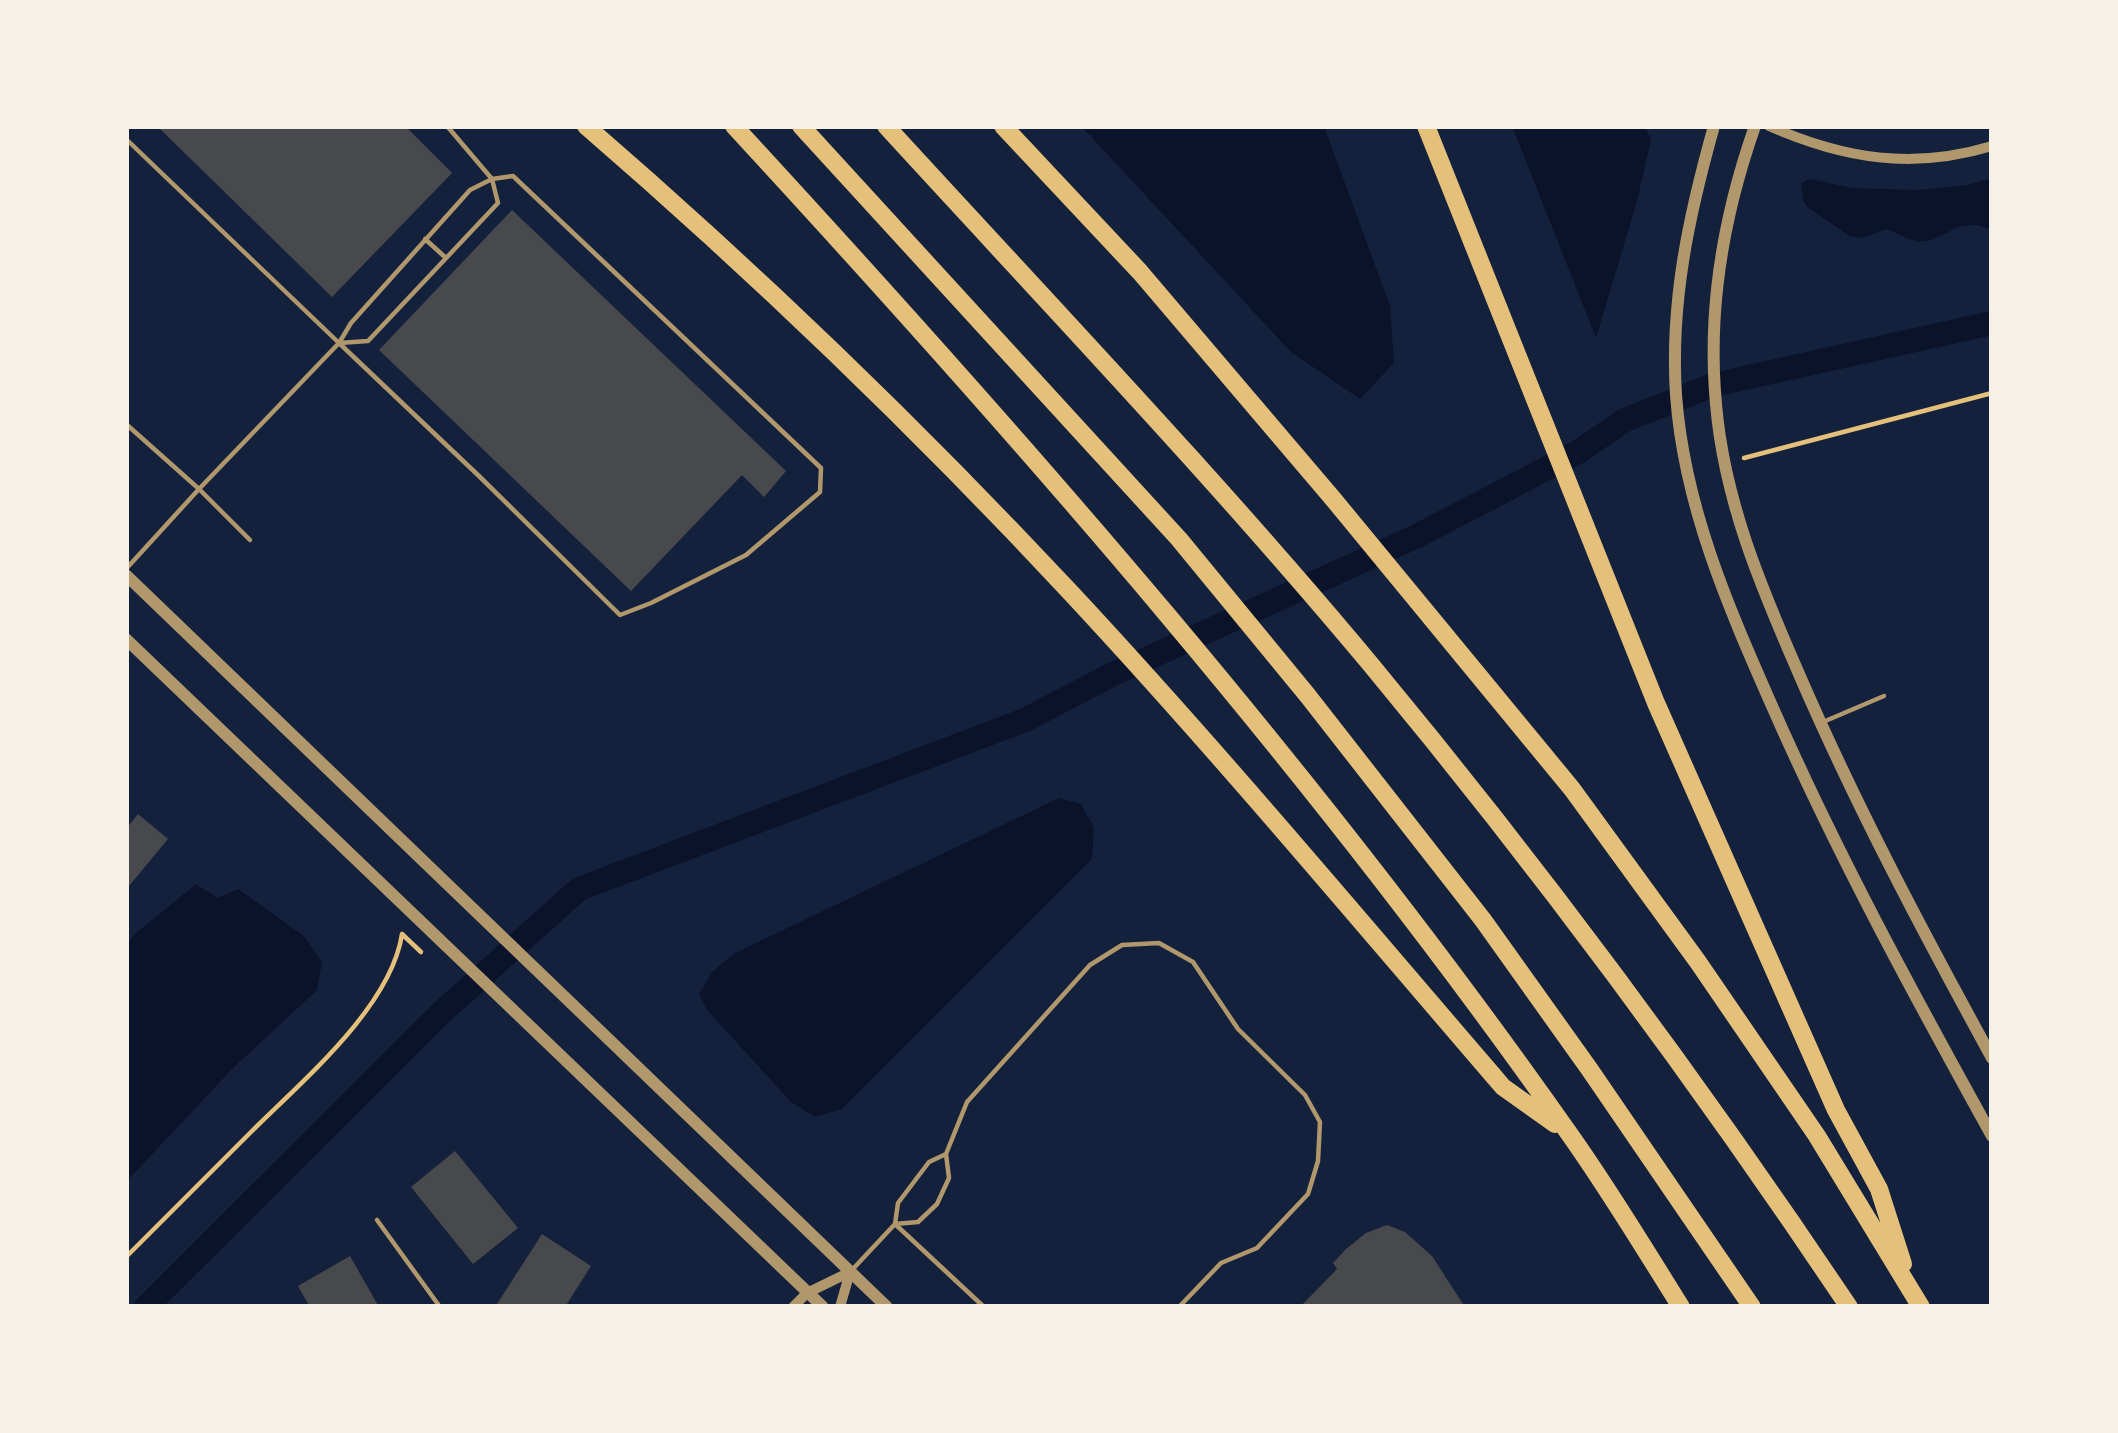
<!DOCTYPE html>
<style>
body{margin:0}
#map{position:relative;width:2118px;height:1433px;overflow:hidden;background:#14213d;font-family:Manrope,sans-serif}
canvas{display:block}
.frame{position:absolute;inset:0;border:129px solid #f6f1e7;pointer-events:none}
</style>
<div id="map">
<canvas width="2118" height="1433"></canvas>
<div class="frame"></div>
</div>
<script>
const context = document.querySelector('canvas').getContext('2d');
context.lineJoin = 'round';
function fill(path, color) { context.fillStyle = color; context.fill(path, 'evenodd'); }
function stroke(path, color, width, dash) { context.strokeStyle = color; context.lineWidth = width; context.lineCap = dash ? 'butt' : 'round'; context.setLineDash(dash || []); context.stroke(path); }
const water = new Path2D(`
 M1081,126H1324L1390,306L1394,363L1360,399L1291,352Z
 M1512,126H1645L1651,140L1637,201L1596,338Z
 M1992,178V230L1977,225L1961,226L1932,240L1917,242L1886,229L1863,238L1849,236L1806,206L1803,199L1801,183L1810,179L1852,188L1918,190L1967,185Z
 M1059,798L1081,804L1094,828L1092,859L842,1109L815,1117L791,1102L707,1010L699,994L712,972L735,953Z
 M196,884L218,898L238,889L304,936L322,962L317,990L233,1068L126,1182V945L136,933Z`);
const canal = new Path2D(`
 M146,1307L441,1013L579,889L1025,720L1111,675L1417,536L1578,452L1625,420L1713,385L1992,323`);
const building = new Path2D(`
 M157,126H405L452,173L332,297Z
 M512,210L786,471L764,497L742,475L631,591L379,350Z
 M138,814L168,839L129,886L126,884V829Z
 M455,1151L518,1228L473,1264L411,1187Z
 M1387,1225L1405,1232L1432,1256L1465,1307H1300L1337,1269L1333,1263L1346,1249L1366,1233Z
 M542,1234L591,1266L565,1307H495Z
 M350,1256L379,1307H310L298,1286Z`);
const path = new Path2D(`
 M1744,458L1992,393
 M402,934L421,952
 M126,1257C168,1215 210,1173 252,1131C302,1081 391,1007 402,934`);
const service = new Path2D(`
 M126,139L339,343L368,341L498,203L492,179L470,190L351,323L339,343
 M425,239L446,258
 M126,424L199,489L126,569
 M250,540L199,489L339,343L480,477L620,615L651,603L746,555L820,492L821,468L513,176L492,179L447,126
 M1823,722L1884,696
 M377,1220L440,1307
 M895,1224L918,1222L937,1204L949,1178L946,1154L967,1102L1090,965L1122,945L1159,943L1193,962L1238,1029L1305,1095L1320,1122L1318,1161L1308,1194L1257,1248L1221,1263L1179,1307
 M895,1224L984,1307
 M851,1271L895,1224L898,1203L929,1162L946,1154`);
const minor = new Path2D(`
 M1769,126C1844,159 1913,170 1992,146
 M793,1307L807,1293L850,1272
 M840,1307L850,1272`);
const tertiary = new Path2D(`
 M1714,126C1689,215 1670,302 1676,395C1684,506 1728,606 1772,706C1837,854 1914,995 1992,1136
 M1755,126C1723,217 1707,308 1716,404C1724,500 1761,587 1799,674C1856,806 1923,932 1992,1058
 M126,575L887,1307
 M126,639L823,1307`);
const motorway = new Path2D(`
 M586,126C756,273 918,429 1071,593C1220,753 1360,921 1503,1087L1555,1124
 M734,126C1029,446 1317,775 1568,1132C1608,1188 1644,1248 1681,1307
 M801,126L1179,539L1308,696L1483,920L1590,1070L1752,1307
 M886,126C1049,304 1217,480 1372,666C1542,871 1701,1086 1849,1307
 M1003,126L1140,272L1334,500L1572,789L1698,962L1817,1136L1921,1307
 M1426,126L1656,703L1836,1110L1879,1189L1903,1264`);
fill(water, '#0b132b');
stroke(canal, '#0b132b', 24);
fill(building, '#48494c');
stroke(path, '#e5c07b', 4.5);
stroke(service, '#b1986c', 4.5);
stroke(minor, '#b1986c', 10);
stroke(tertiary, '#b1986c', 12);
stroke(motorway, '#e5c07b', 18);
</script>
